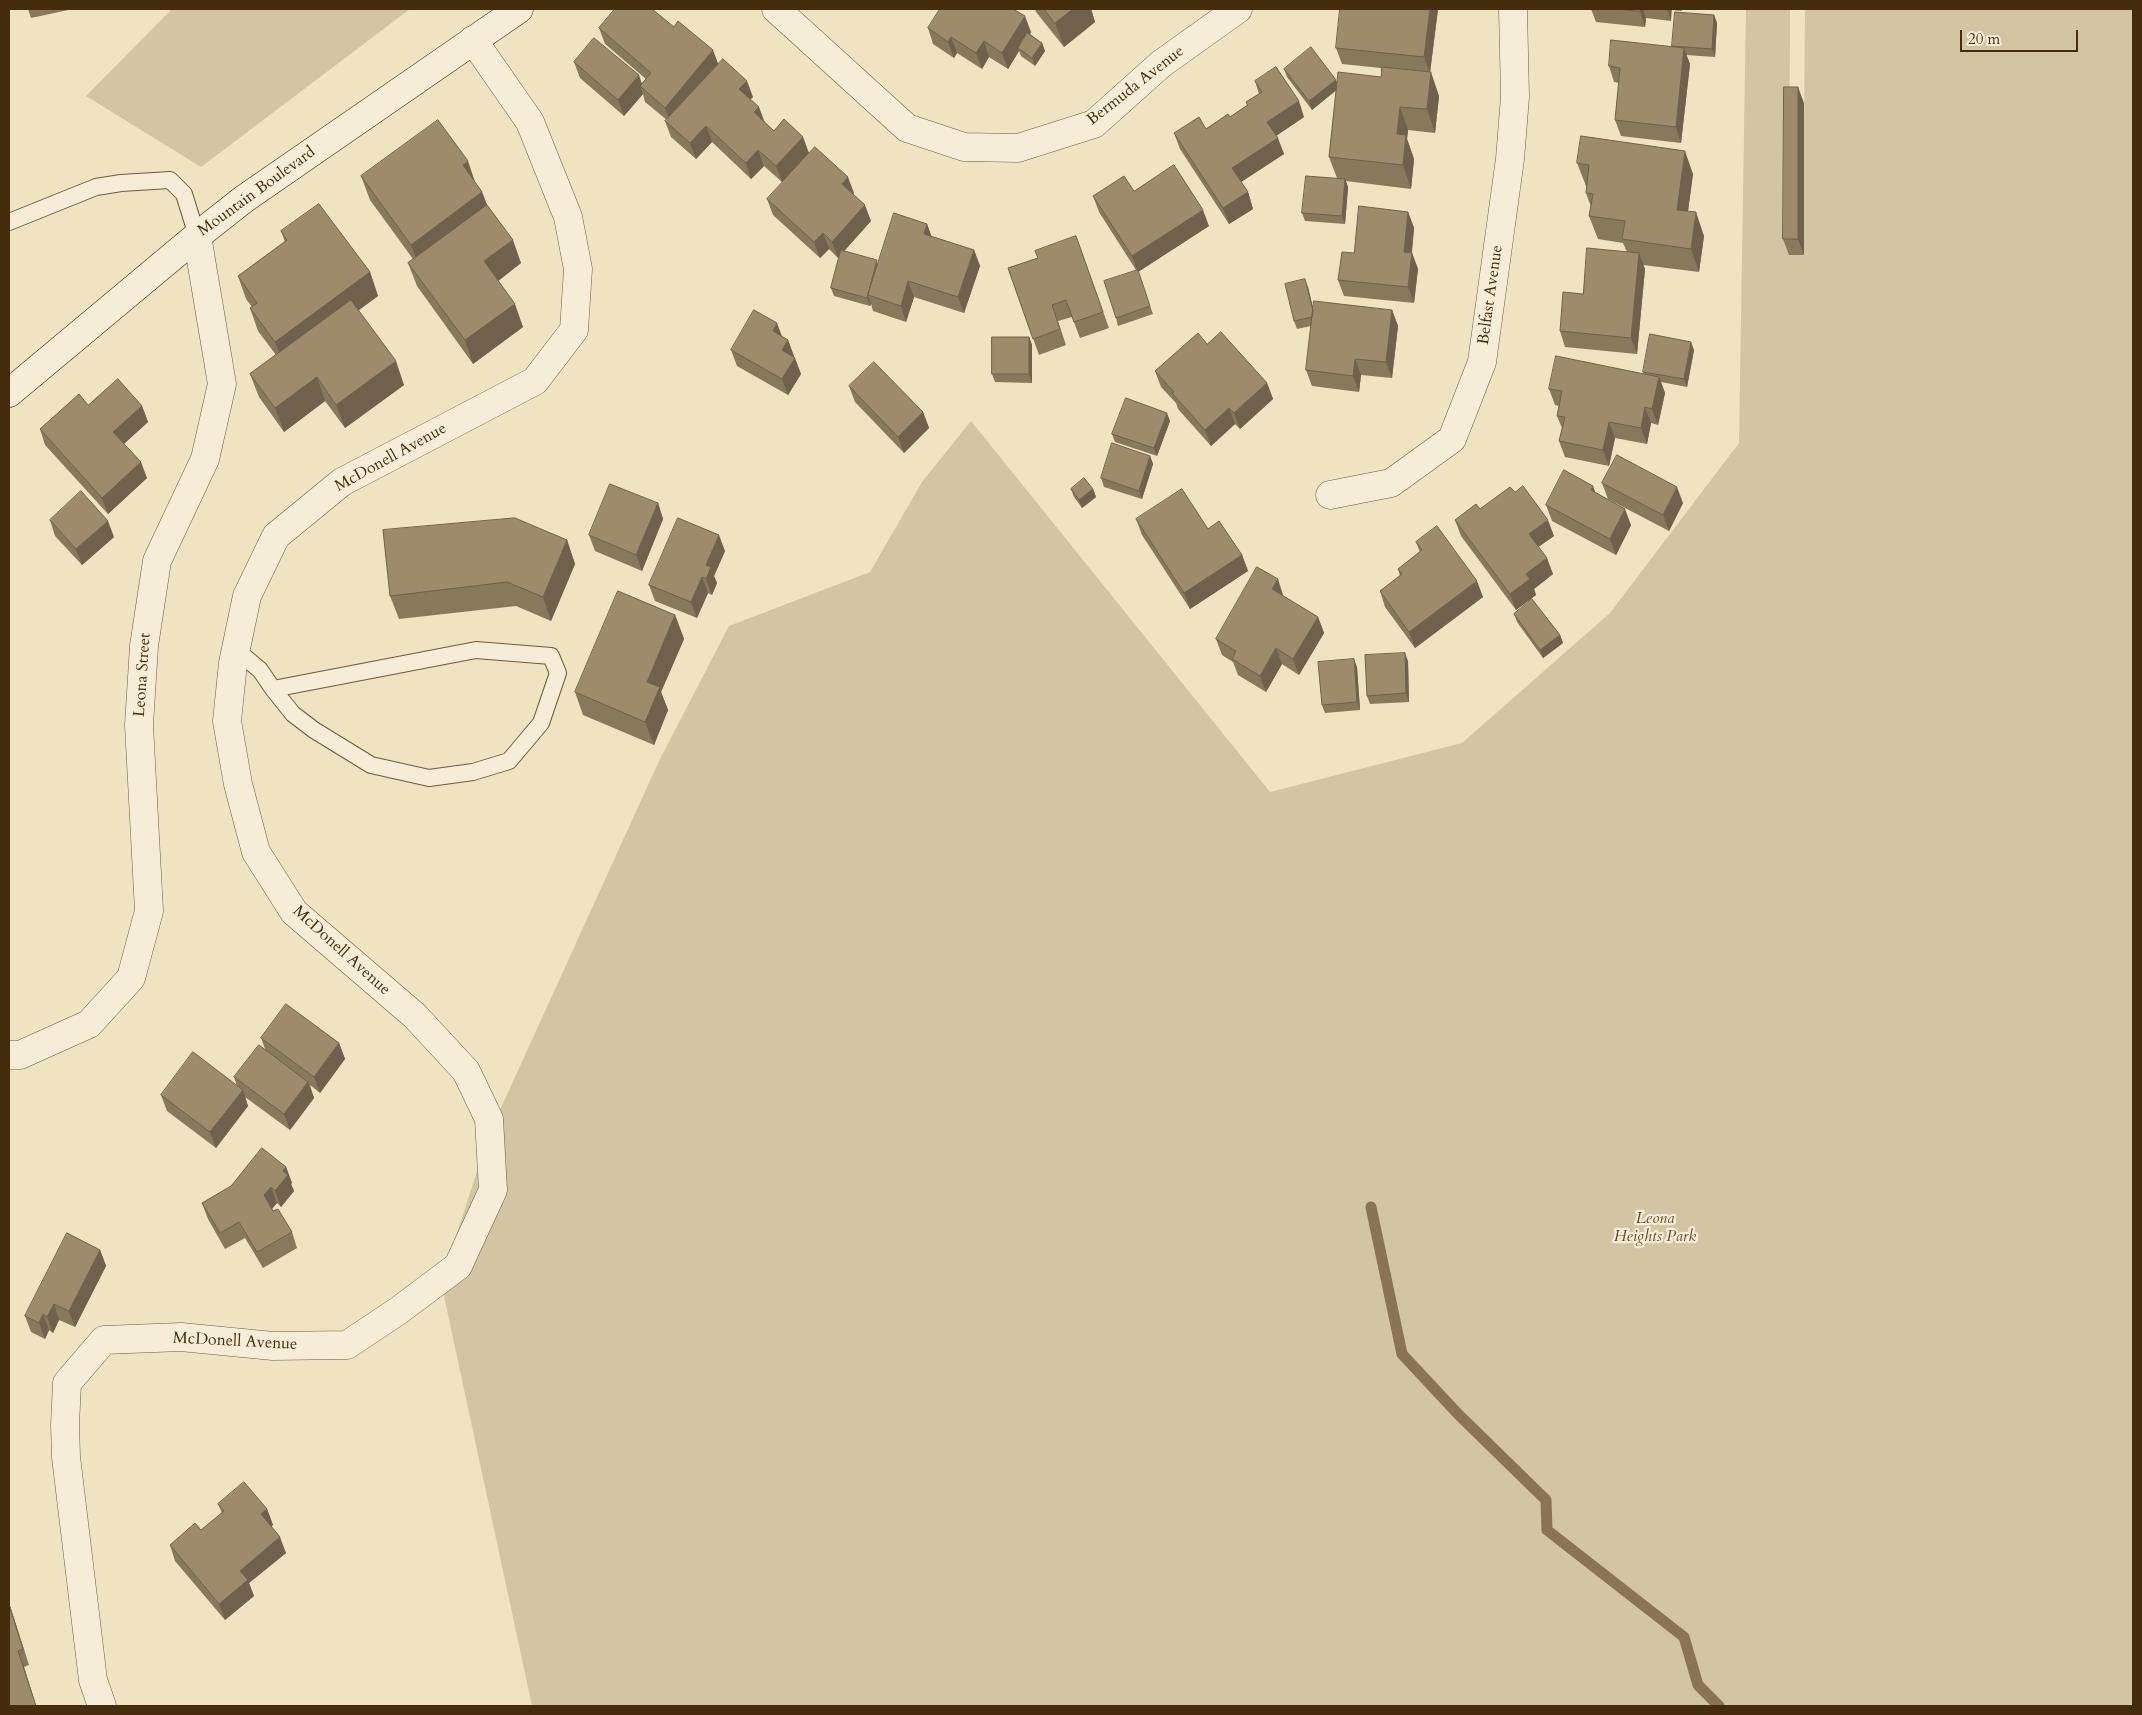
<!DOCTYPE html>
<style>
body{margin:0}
#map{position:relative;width:2142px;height:1715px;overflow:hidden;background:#f0e3c2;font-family:Cardo,serif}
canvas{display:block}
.frame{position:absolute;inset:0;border:10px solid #452c0d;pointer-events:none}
.scale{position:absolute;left:1960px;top:30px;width:118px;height:22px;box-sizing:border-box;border:2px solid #452c0d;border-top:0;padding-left:6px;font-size:15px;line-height:18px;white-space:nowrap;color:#452c0d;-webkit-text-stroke:4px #f5edd7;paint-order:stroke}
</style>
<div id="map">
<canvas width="2142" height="1715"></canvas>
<div class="frame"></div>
<div class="scale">20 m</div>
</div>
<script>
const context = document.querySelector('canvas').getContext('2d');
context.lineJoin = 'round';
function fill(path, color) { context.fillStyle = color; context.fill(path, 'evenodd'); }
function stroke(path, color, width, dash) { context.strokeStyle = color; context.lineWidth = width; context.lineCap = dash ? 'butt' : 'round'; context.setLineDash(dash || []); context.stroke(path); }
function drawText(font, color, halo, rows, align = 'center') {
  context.font = font + ' Cardo,serif'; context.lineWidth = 4.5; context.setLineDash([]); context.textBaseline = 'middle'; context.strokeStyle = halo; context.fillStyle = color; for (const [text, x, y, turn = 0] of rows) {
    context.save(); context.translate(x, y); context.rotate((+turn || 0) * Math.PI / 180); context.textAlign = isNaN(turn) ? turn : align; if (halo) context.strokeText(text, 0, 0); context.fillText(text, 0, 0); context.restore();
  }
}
const green = new Path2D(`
 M172,9H410L201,167L86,96Z
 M1746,9H1790L1789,254L1803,255L1805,9H2133V1706H532L441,1282L490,1132L659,761L729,626L870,572L922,482L971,421L1270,792L1462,743L1610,613L1739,443Z`);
const stream = new Path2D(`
 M1371,1207L1402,1354L1458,1414L1546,1500L1547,1530L1684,1637L1698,1685L1719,1706`);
const lane = new Path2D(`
 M9,222L96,187L121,183L170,180L184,194L197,236
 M235,649L260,670L273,689L476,650L551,656L558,673L541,723L509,761L473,772L429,778L371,765L314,730L293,714L273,689`);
const street = new Path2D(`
 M776,9L907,128L964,147L1018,148L1094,124L1161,64L1238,9
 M1330,495L1391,483L1452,439L1482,362L1510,159L1515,97L1513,9
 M9,1055H20L89,1024L131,978L149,911L139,725L144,646L157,561L205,459L222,384L197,236
 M102,1706L93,1680L66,1457L65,1425L67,1383L104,1340L181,1337L273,1346L347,1345L398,1311L458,1266L493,1190L489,1119L466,1071L415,1016L294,912L256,852L238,784L227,721L233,663L247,596L276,536L342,482L535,381L574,330L578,269L568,217L530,122L473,40`);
const secondary = new Path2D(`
 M9,393L197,236L244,199L519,9`);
const wall = new Path2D(`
 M28,9H73L31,18Z
 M1035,9H1091L1095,22L1064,47L1036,12Z
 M1438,9L1430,72L1439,96L1435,133L1408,130L1407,139L1414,159L1411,189L1346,181L1348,187L1345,224L1305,221L1302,213L1337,178L1329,157L1336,90L1312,110L1287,77L1284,69L1337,82L1381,77V68L1342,64L1336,48Z
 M1591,9H1682V11L1672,10L1671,21L1646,18L1645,27L1596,22Z
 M1714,15L1717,23L1715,57L1686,55L1690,64L1681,143L1621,136L1615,120L1619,83L1614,82L1609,66L1672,47V46Z
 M599,28L718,64L753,97L750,99L764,122L774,131L809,153L782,182L764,166L751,179L712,142L696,159L671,137L665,121L667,120L645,102L643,94L624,116L580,78L574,62L642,83L646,79L605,44Z
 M928,28L1031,32L1030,34L1042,43L1045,51L1035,66L1021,56L1019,51L1008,69L989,57L982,69L957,53L954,58L933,44Z
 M1255,81L1304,117L1276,136L1284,154L1241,182L1248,192L1253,209L1229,224L1180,149L1174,133L1206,129L1230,117L1247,105L1246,102L1259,94Z
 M1804,103V255H1789L1783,239Z
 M1577,163L1693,174L1688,211L1704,236L1699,272L1643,265L1645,269L1637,354L1565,347L1560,331L1583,294L1627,252L1623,243L1598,239L1589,216L1591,207L1586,193V186Z
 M361,176L475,182L482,192L487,205L521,263L498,281L523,327L473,364L417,286L408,263L413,259L370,200Z
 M1134,191L1209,226L1138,272L1153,314L1118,326L1116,318L1136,270L1099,212L1093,196Z
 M854,193L853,194L871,221L844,251L878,263L927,224L931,236L974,250L980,266L964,313L914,297L906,322L873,311L871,304L870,306L834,296L831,288L839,256L838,258L829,249L820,258L773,215L767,199Z
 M1408,212L1414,228L1412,253L1418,269L1414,303L1344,296L1338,280L1354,253Z
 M281,231L370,272L378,296L358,310L404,385L345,428L325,401L284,432L259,397L250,374L276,355L258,331L250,308L252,307L246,299L238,276L285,242Z
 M1076,236L1109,328L1080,338L1072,317L1058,321L1066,345L1039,355L1008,268L1038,258Z
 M1308,287L1313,309L1392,310L1398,326L1392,378L1361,375L1359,392L1312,386L1306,370L1311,326L1297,329L1294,321Z
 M782,337L788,340L794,357L801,374L788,395L737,366L731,350Z
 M1029,337L1032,345V383L995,382L992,374Z
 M1207,344L1267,383L1273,399L1240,429L1235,424L1211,446L1178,409L1176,403L1161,387L1155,371Z
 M1694,350L1687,387L1661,382L1665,393L1658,425L1651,423L1647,444L1615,438L1609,466L1565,457L1559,441L1562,428L1557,416L1559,406L1555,405L1549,389L1644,374L1643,372Z
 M849,386L923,412L929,428L904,453L855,402Z
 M88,405L142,406L148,422L124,444L147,478L108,514L45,445L40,429Z
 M1170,421L1157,456L1115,442L1112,434Z
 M1150,456L1153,464L1142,499L1104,487L1101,478Z
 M1602,483L1683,503L1669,531L1608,499Z
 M1071,489H1093L1096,497L1082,508L1074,497Z
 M1595,493L1631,525L1616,555L1552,521L1546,505Z
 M658,503L663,519L642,571L595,551L589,535Z
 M1480,509L1554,536L1538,547L1553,574L1534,589L1536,595L1516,610L1461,536L1455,520Z
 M1136,519L1208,529L1242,555L1248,571L1190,609L1142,535Z
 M50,520L114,537L82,565L55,536Z
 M567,540L575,564L551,621L516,606L399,619L390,596Z
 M1416,542L1483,597L1415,648L1385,607L1380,591L1400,576L1398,569L1420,552Z
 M725,551L714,576L717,583L712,595L708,593L697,618L655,601L649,585Z
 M1283,595V596L1318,617L1324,633L1299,675L1282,664L1266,692L1238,675L1233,662L1222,655L1216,639Z
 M1514,614L1560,635L1563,643L1543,658L1517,622Z
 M675,615L684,639L661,692L668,710L654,745L583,715L575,692Z
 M1408,661L1409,702L1370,704L1367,696Z
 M1357,667L1360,710L1325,713L1322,705Z
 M261,1038L339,1043L345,1059L320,1093L310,1085L314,1098L290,1130L245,1097L248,1106L216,1148L167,1111L161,1095L237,1086L234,1077L265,1049Z
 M286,1167L292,1183L291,1184L294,1191L281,1207L277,1203L272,1209L292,1232L297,1248L263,1268L245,1238L225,1249L208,1219L202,1203Z
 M100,1250L106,1266L75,1327L59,1320L53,1333L49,1330L45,1339L31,1332L25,1316Z
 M218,1504L267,1509L273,1525L271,1526L286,1553L249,1583L254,1596L225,1620L175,1561L170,1545L201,1530L222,1513Z
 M9,1603L29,1665L24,1667L36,1706H9Z`);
const shadedWall = new Path2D(`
 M1073,9H1091L1095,22L1064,47L1055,23Z
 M1430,9H1438L1430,73L1424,57Z
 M1640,9H1643L1646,18L1645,27L1640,11Z
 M1667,9H1671V21Z
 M1714,15L1717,23L1715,57L1712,49Z
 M1025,16L1031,32L1020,49L1018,48L1019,51L1008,69L1002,53Z
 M951,37L957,53L954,58L948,42Z
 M984,41L989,57L982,69L976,53Z
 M1042,43L1045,51L1035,66L1032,58Z
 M1684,48L1690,64L1681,143L1676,127Z
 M713,50L719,66L671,124L665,108Z
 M1431,72L1439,96L1435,133L1427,109Z
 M639,75L644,90L640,86L643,94L624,116L618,100Z
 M1336,80L1339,88L1312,110L1309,101Z
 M747,81L753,97L745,105L739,89Z
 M1798,87L1804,103V255L1798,239Z
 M1299,101L1304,117L1273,138L1267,122Z
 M759,107L765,123L754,112Z
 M1400,107L1408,130L1407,139L1414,159L1411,189L1403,165L1397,134Z
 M706,126L712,142L696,159L690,143Z
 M803,137L809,153L782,182L776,166Z
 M1278,138L1284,154L1238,184L1232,168Z
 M758,150L764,166L751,179L746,163Z
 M1685,151L1693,174L1685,233L1677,210Z
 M468,161L476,185L463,165Z
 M848,177L854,193L847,200L842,184Z
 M1345,179L1348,187L1345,224L1342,216Z
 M482,192L491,215L420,268L411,245Z
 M1248,192L1253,209L1229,224L1223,208Z
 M865,205L871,221L838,258L832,242Z
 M1203,210L1209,226L1138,272L1153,314L1138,272L1132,256Z
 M1408,212L1414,228L1410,268L1404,252Z
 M1696,212L1704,236L1699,272L1691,249Z
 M927,224L933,240L924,234Z
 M823,233L829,249L820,258L814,242Z
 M513,240L521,263L493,285L484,261Z
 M974,250L980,266L964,313L958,297Z
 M1412,253L1418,269L1414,303L1408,287Z
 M1639,253L1645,269L1637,354L1631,338Z
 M370,272L378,296L284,366L275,342Z
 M1305,279L1308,287L1317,324L1314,316Z
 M908,281L914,297L906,322L901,306Z
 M868,296L871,304L870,306L867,298Z
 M515,304L523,327L473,364L465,340Z
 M1392,310L1398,326L1392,378L1386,362Z
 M777,323L783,339L773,331Z
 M1029,337L1032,345V383L1029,374Z
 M788,340L794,356L788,366L782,350Z
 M1691,342L1694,350L1687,387L1684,379Z
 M795,358L801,374L788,395L782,379Z
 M1355,359L1361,375L1359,392L1353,376Z
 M396,361L404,385L345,428L336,405Z
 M317,377L325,401L284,432L275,408Z
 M1659,377L1665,393L1658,425L1652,409Z
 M1267,383L1273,399L1240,429L1234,413Z
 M142,406L148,422L119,448L113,432Z
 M1645,407L1651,423L1647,444L1641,428Z
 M1229,408L1235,424L1211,446L1205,430Z
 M923,412L929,428L904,453L898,437Z
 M1167,413L1170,421L1157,456L1154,448Z
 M1609,422L1615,438L1609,466L1603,450Z
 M1150,456L1153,464L1142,499L1139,491Z
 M141,462L147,478L108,514L102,498Z
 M1593,486L1599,502L1591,490Z
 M1677,487L1683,503L1669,531L1663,515Z
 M1093,489L1096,497L1082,508L1079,500Z
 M658,503L663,519L642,571L636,555Z
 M1625,509L1631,525L1616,555L1610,539Z
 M1548,520L1554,536L1534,550L1529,534Z
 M108,521L114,537L82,565L76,549Z
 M719,535L725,551L714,576L717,583L712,595L706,579V565Z
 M567,540L575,564L551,621L543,597Z
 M1242,555L1248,571L1190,609L1184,593Z
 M1547,558L1553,574L1534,589L1536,595L1516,610L1510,594L1526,574Z
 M702,577L708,593L697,618L691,602Z
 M1278,579L1283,595L1277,605L1272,589Z
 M1477,581L1483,597L1415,648L1409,632Z
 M675,615L684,639L661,692L668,710L654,745L645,722L647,682Z
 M1318,617L1324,633L1299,675L1293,659Z
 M1560,635L1563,643L1543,658L1540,650Z
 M1276,648L1282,664L1266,692L1260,676Z
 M1405,653L1408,661L1409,702L1406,693Z
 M1354,659L1357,667L1360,710L1357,702Z
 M339,1043L345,1059L320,1093L314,1077Z
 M308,1082L314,1098L290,1130L284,1114Z
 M243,1090L248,1106L216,1148L210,1132Z
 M286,1167L292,1183L291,1184L294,1191L281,1207L275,1191L283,1171Z
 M271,1187L277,1203L270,1211L264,1195Z
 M100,1250L106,1266L75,1327L69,1311Z
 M54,1304L59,1320L53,1333L47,1317Z
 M43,1314L49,1330L45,1339L39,1323Z
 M267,1509L273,1525L267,1530L261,1514Z
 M280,1537L286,1553L249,1583L254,1596L225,1620L219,1604L240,1571Z
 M9,1603L29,1665L9,1605Z
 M18,1651L24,1667L36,1706Z`);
const building = new Path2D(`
 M615,9H652L674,27L678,21L713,50L665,108L640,86L651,73L599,28Z
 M940,9H1013L1025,16L1002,53L984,41L976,53L951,37L948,42L928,28Z
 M1044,9H1073L1055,23Z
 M1340,9H1430L1424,57L1336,48Z
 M1615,9H1640V11Z
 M1675,12L1714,15L1712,49L1672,46Z
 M1027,33L1042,43L1032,58L1018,48Z
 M594,38L639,75L618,100L574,62Z
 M1611,40L1684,48L1676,127L1615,120L1620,68L1609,66Z
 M1311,47L1336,80L1309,101L1284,69Z
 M723,59L747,81L739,89L759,107L754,112L774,131L784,119L803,137L776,166L758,150L746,163L706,126L690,143L665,121Z
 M1276,67L1299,101L1267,122L1278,138L1232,168L1248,192L1223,208L1174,133L1199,117L1206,129L1228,114L1230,117L1248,105L1246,102L1262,92L1255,81Z
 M1382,67L1431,72L1427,109L1400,107L1397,134L1406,135L1403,165L1329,157L1338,72L1381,77Z
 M1784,87H1798V239H1783Z
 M438,120L468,161L463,165L482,192L411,245L361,176Z
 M1581,136L1685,151L1677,210L1696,212L1691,249L1622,239L1625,221L1589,216L1593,194L1586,193L1589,165L1577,163Z
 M815,147L848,177L842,184L865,205L832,242L823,233L814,242L767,199Z
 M1174,165L1203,210L1132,256L1093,196L1124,176L1134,191Z
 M1306,176L1345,179L1342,216L1302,213Z
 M319,204L370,272L275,342L250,308L257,303L238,276L287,240L281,231Z
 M487,205L513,240L484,261L515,304L465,340L408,263Z
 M1359,206L1408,212L1404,252L1412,253L1408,287L1338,280L1342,252L1354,253Z
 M894,213L927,224L924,234L974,250L958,297L908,281L901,306L868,295Z
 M1076,236L1103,312L1074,322L1066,300L1052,305L1060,329L1033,339L1008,268L1038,258L1035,251Z
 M1587,248L1639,253L1631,338L1560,331L1563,292L1583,294Z
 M841,250L877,260L867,298L831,288Z
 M1138,270L1150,306L1116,318L1104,281Z
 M1305,279L1313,311L1312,317L1294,321L1285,284Z
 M351,300L396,361L336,405L317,377L275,408L250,374Z
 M1314,301L1392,310L1386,362L1355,359L1353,376L1306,370Z
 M754,310L777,323L773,331L788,340L782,350L795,358L782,379L731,350Z
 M1221,332L1267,383L1234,413L1229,408L1205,430L1172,393L1174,392L1155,371L1198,333L1207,344Z
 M1650,334L1691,342L1684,379L1643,372Z
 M992,337H1029V374H992Z
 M1556,356L1659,377L1652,409L1645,407L1641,428L1609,422L1603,450L1559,441L1565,417L1557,416L1562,391L1549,389Z
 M874,362L923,412L898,437L849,386Z
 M118,379L142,406L113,432L141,462L102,498L40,429L79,394L88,405Z
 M1126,398L1167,413L1154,448L1112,434Z
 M1112,443L1150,456L1139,491L1101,478Z
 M1617,455L1677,487L1663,515L1602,483Z
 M1564,470L1593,486L1591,490L1625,509L1610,539L1546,505Z
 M1084,478L1093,489L1079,500L1071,489Z
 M610,484L658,503L636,555L589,535Z
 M1523,486L1548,520L1529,534L1547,558L1526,574L1530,579L1510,594L1455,520L1476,504L1480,509L1510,487L1515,492Z
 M1182,489L1208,529L1219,521L1242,555L1184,593L1136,519Z
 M81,491L108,521L76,549L50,520Z
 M515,518L567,540L543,597L507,582L390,596L383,530Z
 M678,518L719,535L706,565L711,567L706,579L702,577L691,602L649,585Z
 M1437,526L1477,581L1409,632L1380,591L1402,574L1398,569L1422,550L1416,542Z
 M1257,567L1278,579L1272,589L1318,617L1293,659L1276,648L1260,676L1232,659L1236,651L1216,639Z
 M618,591L675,615L647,682L660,687L645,722L575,692Z
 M1532,599L1560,635L1540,650L1514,614Z
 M1405,653L1406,693L1367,696L1365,655Z
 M1354,659L1357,702L1322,705L1318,662Z
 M286,1004L339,1043L314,1077L261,1038Z
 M259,1045L308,1082L284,1114L234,1077Z
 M193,1052L243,1090L210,1132L161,1095Z
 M262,1148L286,1167L283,1171L288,1175L275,1191L271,1187L264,1195L273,1211L278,1209L292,1232L257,1252L239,1222L220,1233L202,1203L231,1186Z
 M67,1233L100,1250L69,1311L54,1304L47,1317L43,1314L39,1323L25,1316Z
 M244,1482L267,1509L261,1514L280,1537L240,1571L248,1580L219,1604L170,1545L195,1523L201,1530L224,1511L218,1504Z
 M9,1605L23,1649L18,1651L36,1706H9Z`);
const streetNames = [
 ["Bermuda Avenue",1136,86,-38],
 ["Mountain Boulevard",257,192,-36],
 ["Belfast Avenue",1491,295,-82],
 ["McDonell Avenue",391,458,-29],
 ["Leona Street",143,675,-86],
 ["McDonell Avenue",341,951,42],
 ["McDonell Avenue",235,1342,3]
];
const parkNames = [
 ["Leona",1655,1219],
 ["Heights Park",1655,1237]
];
fill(green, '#d3c4a3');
stroke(stream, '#897554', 11);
stroke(lane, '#705a3a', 18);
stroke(street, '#705a3a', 29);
stroke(secondary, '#452c0d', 29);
stroke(lane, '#f5edd7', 16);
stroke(street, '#f5edd7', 28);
stroke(secondary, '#f5edd7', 28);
fill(wall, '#88785c');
fill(shadedWall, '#6f614b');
fill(building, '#9e8b6b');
stroke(building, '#6f614b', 1);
drawText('16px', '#452c0d', '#f5edd7', streetNames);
drawText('italic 16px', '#614a2b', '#f5edd7', parkNames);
</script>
